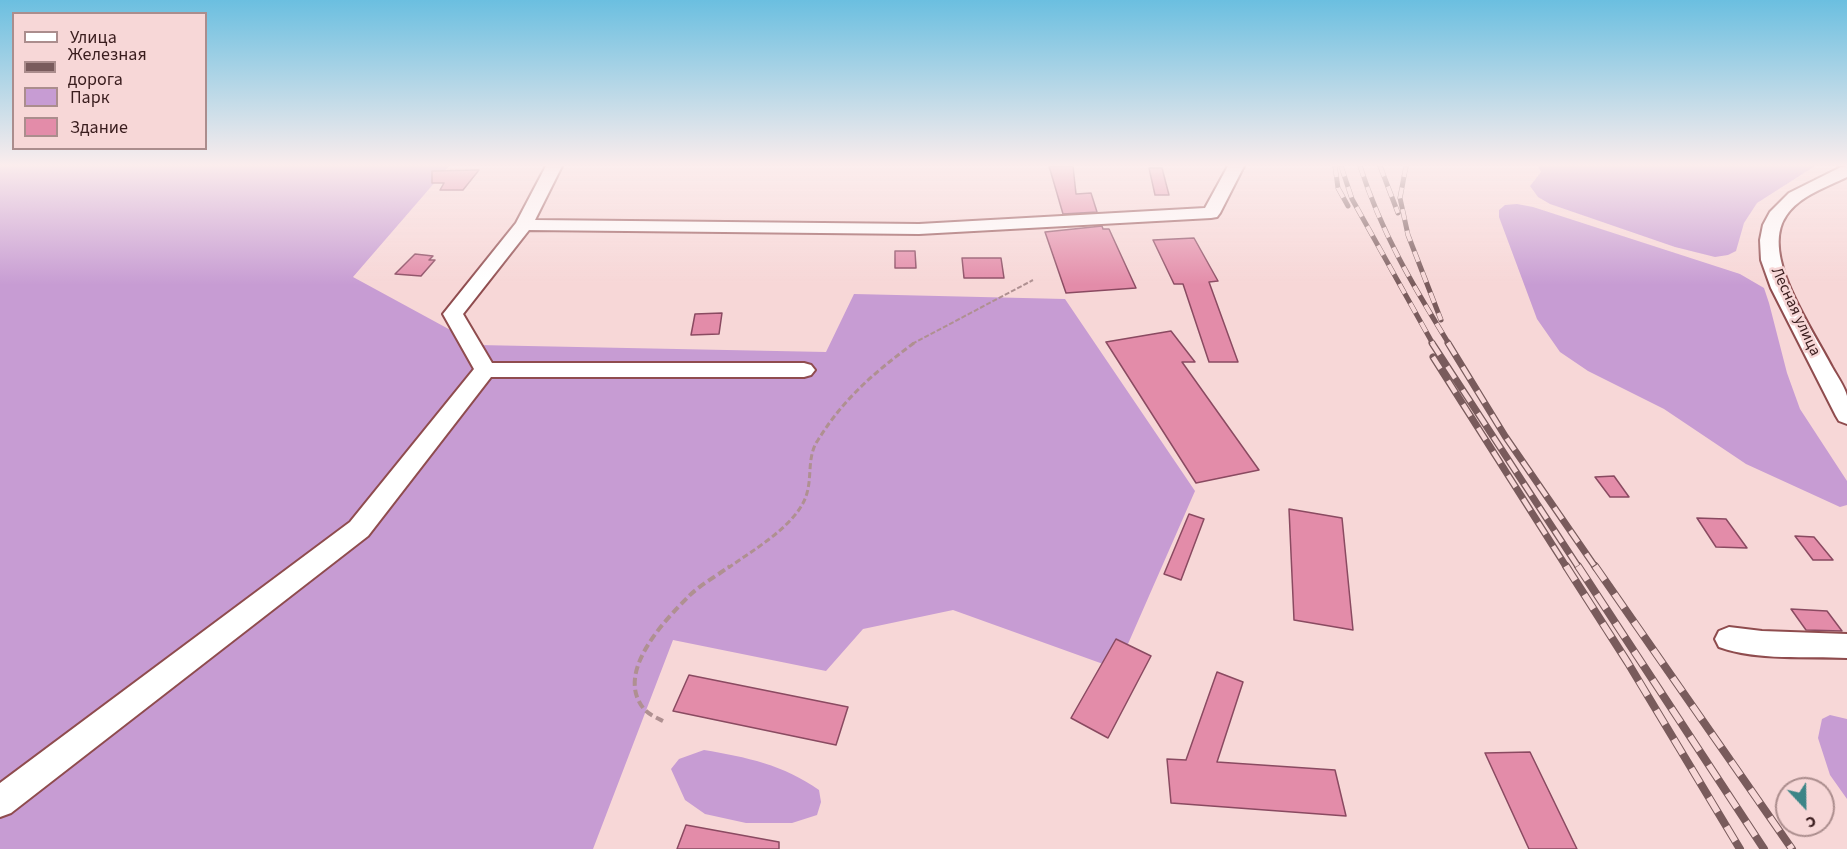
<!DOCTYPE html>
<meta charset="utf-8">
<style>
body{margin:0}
#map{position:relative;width:1847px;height:849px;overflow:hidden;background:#f7d7d7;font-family:"Source Sans 3",sans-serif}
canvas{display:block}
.legend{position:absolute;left:12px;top:12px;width:195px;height:138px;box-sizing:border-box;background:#f7d7d7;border:2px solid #ab8d8d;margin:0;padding:8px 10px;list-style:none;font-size:18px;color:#3a1d1e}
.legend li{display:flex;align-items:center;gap:12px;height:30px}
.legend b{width:30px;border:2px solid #ab8d8d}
.north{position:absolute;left:1775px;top:777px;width:60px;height:60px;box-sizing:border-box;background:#f7d7d7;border:2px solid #ab8d8d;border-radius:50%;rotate:158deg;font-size:16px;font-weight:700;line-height:24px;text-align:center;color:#3a1d1e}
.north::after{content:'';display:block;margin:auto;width:21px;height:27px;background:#3c8587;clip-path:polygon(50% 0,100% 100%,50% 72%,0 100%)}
</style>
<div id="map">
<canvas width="1847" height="849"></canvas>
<ul class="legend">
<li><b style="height:8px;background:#fff"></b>Улица</li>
<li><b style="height:8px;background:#795b5c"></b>Железная дорога</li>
<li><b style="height:16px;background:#c79cd3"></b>Парк</li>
<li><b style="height:16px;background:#e38ca9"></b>Здание</li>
</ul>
<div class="north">С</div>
</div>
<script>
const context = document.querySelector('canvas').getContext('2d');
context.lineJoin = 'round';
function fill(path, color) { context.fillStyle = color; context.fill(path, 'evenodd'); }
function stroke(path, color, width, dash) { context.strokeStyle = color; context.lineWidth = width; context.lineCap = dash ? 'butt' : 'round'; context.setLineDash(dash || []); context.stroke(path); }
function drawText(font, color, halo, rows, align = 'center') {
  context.font = font + ' "Source Sans 3",sans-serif'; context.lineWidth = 5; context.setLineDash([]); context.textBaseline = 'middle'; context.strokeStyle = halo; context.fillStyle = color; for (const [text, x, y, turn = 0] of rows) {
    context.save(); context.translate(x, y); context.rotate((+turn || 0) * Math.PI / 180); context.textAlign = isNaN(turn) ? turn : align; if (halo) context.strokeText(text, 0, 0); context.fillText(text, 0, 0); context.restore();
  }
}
const green = new Path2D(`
 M0,166H449L353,277L478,345L826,352L854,294L1065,299L1195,491L1117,669L953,610L863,629L826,671L673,640L593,849H0Z
 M1538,166H1815L1757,203L1744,223L1736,251L1728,255L1715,257L1675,247L1550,204L1538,197L1530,186L1541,172Z
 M1517,204L1533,207L1740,274L1764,288L1769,303L1787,373L1800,409L1847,481V505L1840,507L1746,464L1664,409L1588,371L1560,352L1537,319L1499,217V210L1505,205Z
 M1830,715L1847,719V799L1830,775L1818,738L1822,719Z
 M704,750C746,757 784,765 819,790L821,802L817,815L792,823H746L705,814L685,800L671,769L679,759Z`);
const building = new Path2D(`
 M1049,166H1073L1076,194L1091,193L1097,212L1063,214Z
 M1149,168H1162L1169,195H1155Z
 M476,170H479L463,190H440L444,183H432V171Z
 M1102,226L1103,229H1109L1136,288L1066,293L1045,232Z
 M1194,238L1218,281L1209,282L1238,362H1209L1183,284H1174L1153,240Z
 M895,251H915L916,268H895Z
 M415,254L433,256L429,260H435L421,276L395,274Z
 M962,258H1001L1004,278H964Z
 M722,313L719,334L691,335L695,314Z
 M1171,331L1195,362H1182L1259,470L1196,483L1106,342Z
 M1614,476L1629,497H1610L1595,477Z
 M1289,509L1342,518L1353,630L1294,620Z
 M1189,514L1204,519L1181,580L1164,574Z
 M1697,518L1726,519L1747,548L1716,547Z
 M1795,536L1814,537L1833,560H1813Z
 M1791,609L1827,611L1842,631L1806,630Z
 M1116,639L1151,656L1108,738L1071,718Z
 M1217,672L1243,682L1217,762L1335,770L1346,816L1171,803L1167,759L1186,760Z
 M689,675L848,707L836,745L673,711Z
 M1530,752L1577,849H1529L1485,753Z
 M686,825L779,842V849H677Z`);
const pathFar2 = new Path2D(`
 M912,344L1033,280`);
const pathFar1 = new Path2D(`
 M728,568C753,550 799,524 807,493C812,476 807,456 818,440C844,398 875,372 914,343`);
const path = new Path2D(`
 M663,721C657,718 648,714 644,709C614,673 664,621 689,596C701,584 717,576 730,566`);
const minor = new Path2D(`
 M546,166H562L535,220L919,224L1205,208L1228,166H1244L1220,213L1217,217L1211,218L919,234L529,230L463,314L492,363H804L811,365L815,370L811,375L804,377H491L368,536L11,813L0,817V783L350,522L474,369L443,314L516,223Z
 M1847,166V177C1827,187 1799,196 1786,216C1759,255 1814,331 1832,367C1837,376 1845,387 1847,396C1847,404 1847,415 1847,424L1839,421L1836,416L1771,288L1761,260L1760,240L1763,225L1770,212L1789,193L1841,167Z
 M1729,627L1762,631L1847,634V658C1806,656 1758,661 1719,647L1715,639L1719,631Z`);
const railFar2 = new Path2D(`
 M1335,166L1338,188L1348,206
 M1341,166L1352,199L1433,344
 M1360,166C1382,234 1412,284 1449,344
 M1380,166L1398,213
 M1406,166L1400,198L1408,235L1441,320`);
const railFar1 = new Path2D(`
 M1432,343L1579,568
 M1448,343L1505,436L1596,568
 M1433,357L1567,568`);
const rail = new Path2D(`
 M1566,566L1628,663L1740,849
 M1578,566L1764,849
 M1595,566L1792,849`);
const streetNames = [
 ["Лесная улица",1795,312,65]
];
fill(green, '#c79cd3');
fill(building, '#e38ca9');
stroke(building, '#8a4a61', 1.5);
stroke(minor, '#8f4c4e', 4);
stroke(pathFar2, '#af9091', 2, [5, 2]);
stroke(pathFar1, '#af9091', 3, [6, 3]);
stroke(path, '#af9091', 4, [8, 4]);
fill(minor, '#fff');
stroke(railFar2, '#795b5c', 5);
stroke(railFar1, '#795b5c', 7);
stroke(rail, '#795b5c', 8);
stroke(railFar2, '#f7d7d7', 4, [11]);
stroke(railFar1, '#f7d7d7', 4.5, [14]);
stroke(rail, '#f7d7d7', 6, [17]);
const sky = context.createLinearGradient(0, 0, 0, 285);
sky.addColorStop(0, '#6bbfe0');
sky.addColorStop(0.58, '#fbeded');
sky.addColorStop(1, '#fbeded00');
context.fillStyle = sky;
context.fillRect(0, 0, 1847, 285);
drawText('16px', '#3a1d1e', '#f7d7d7', streetNames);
</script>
